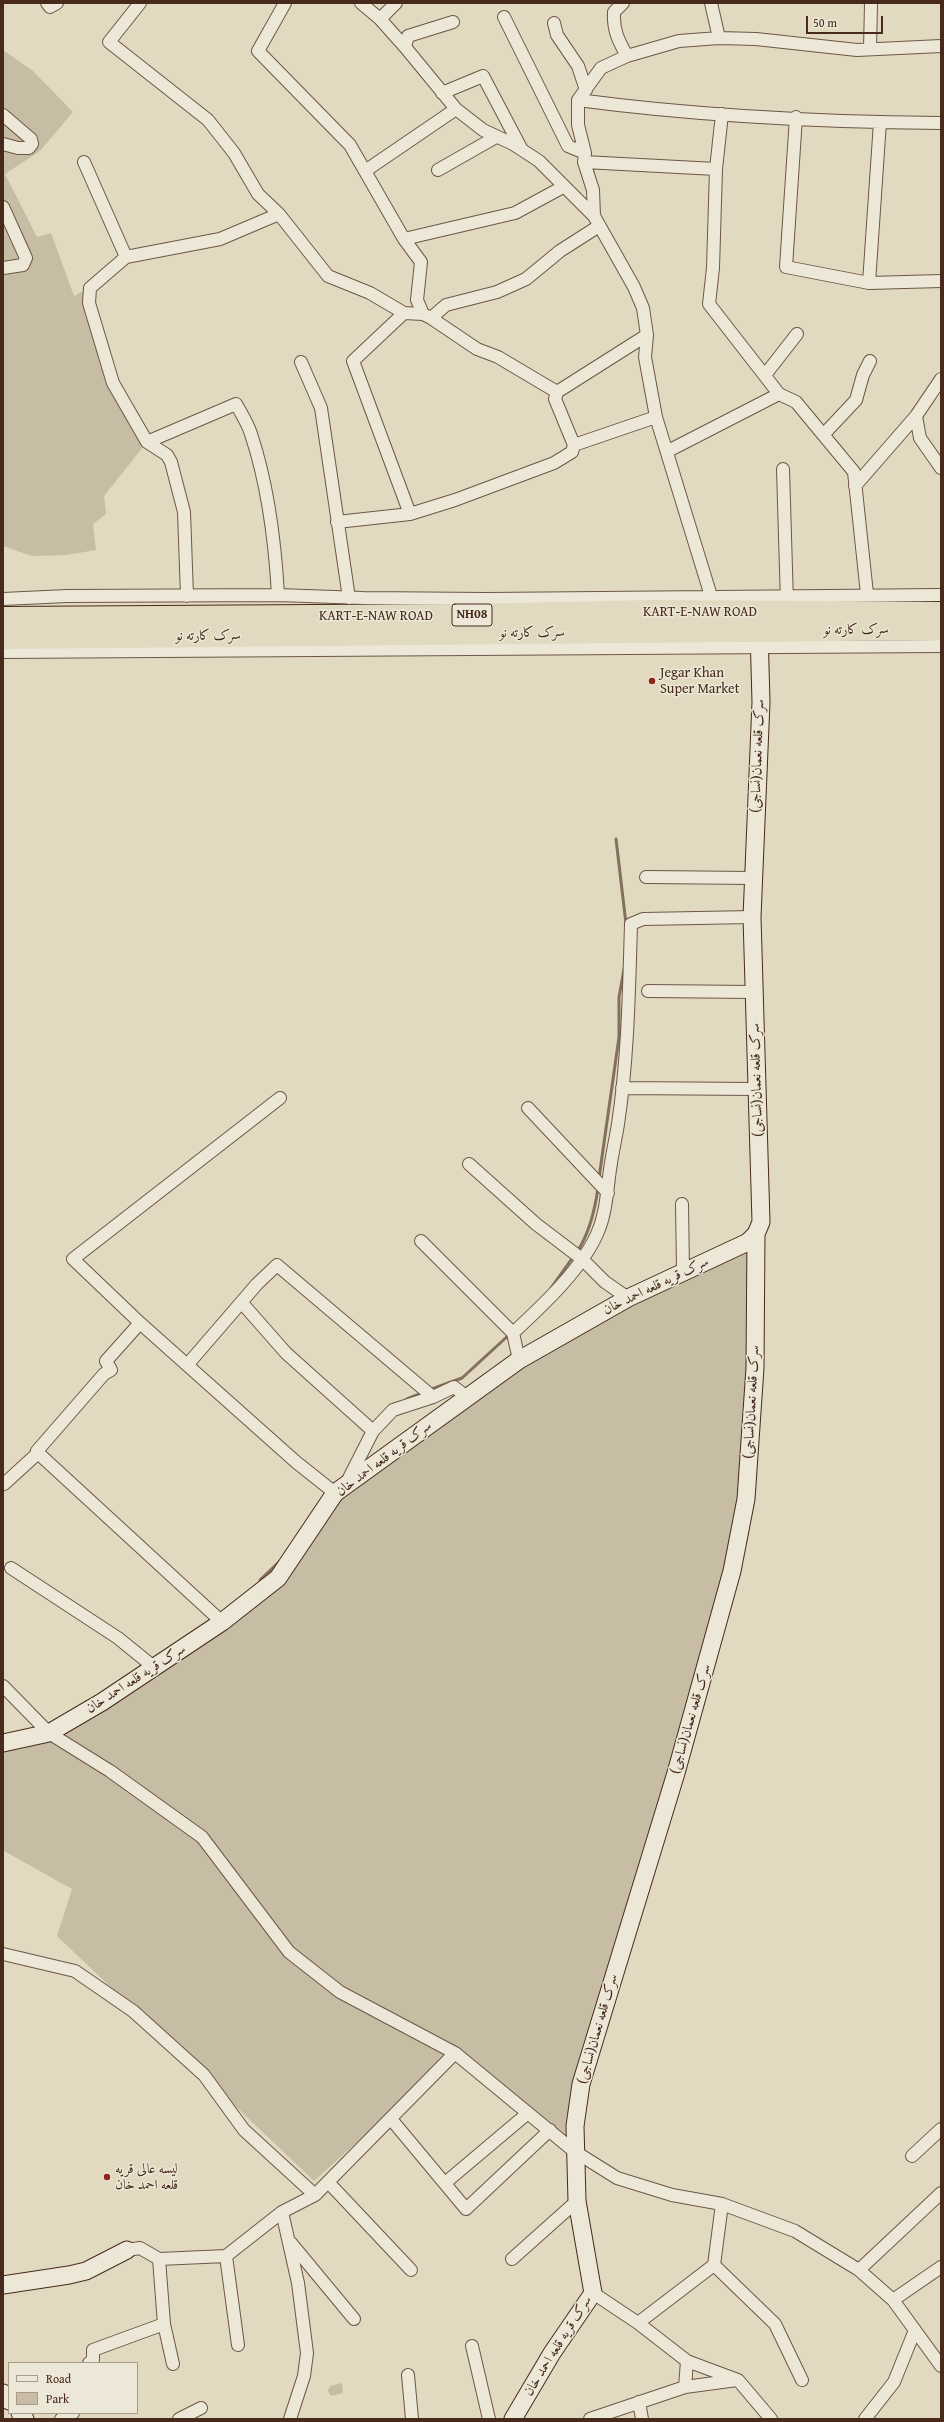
<!DOCTYPE html>
<meta charset="utf-8">
<style>
body{margin:0}
#map{position:relative;width:944px;height:2422px;overflow:hidden;background:#e1dac0;font-family:"Gentium Book Plus",serif}
canvas{display:block}
.frame{position:absolute;inset:0;border:4px solid #482a1d;pointer-events:none}
.legend{position:absolute;left:8px;top:2362px;width:130px;height:52px;box-sizing:border-box;background:#ece7d6;border:1px solid #aa9b8c;margin:0;padding:5px 7px;list-style:none;font-size:12px;color:#482a1d}
.legend li{display:flex;align-items:center;gap:8px;height:20px}
.legend b{width:20px;border:1px solid #aa9b8c}
.scale{position:absolute;left:806px;top:16px;width:77px;height:18px;box-sizing:border-box;border:2px solid #482a1d;border-top:0;padding-left:5px;font-size:12px;line-height:14px;white-space:nowrap;color:#482a1d;-webkit-text-stroke:3px #ece7d6;paint-order:stroke}
</style>
<div id="map">
<canvas width="944" height="2422"></canvas>
<div class="frame"></div>
<ul class="legend">
<li><b style="height:5px;background:#ece7d6"></b>Road</li>
<li><b style="height:11px;background:#c7bca4"></b>Park</li>
</ul>
<div class="scale">50 m</div>
</div>
<script>
const context = document.querySelector('canvas').getContext('2d');
context.lineJoin = 'round';
function fill(path, color) { context.fillStyle = color; context.fill(path, 'evenodd'); }
function stroke(path, color, width, dash) { context.strokeStyle = color; context.lineWidth = width; context.lineCap = dash ? 'butt' : 'round'; context.setLineDash(dash || []); context.stroke(path); }
function drawText(font, color, halo, rows, align = 'center') {
  context.font = font + ' "Gentium Book Plus",Amiri,serif'; context.lineWidth = 3; context.setLineDash([]); context.textBaseline = 'middle'; context.strokeStyle = halo; context.fillStyle = color; for (const [text, x, y, turn = 0] of rows) {
    context.save(); context.translate(x, y); context.rotate((+turn || 0) * Math.PI / 180); context.textAlign = isNaN(turn) ? turn : align; if (halo) context.strokeText(text, 0, 0); context.fillText(text, 0, 0); context.restore();
  }
}
const green = new Path2D(`
 M3,50L33,71L73,112L40,151L5,174L37,237L51,233L74,296L90,288L113,383L147,442L104,496L106,514L93,524L96,550L67,555L32,556L3,546Z
 M748,1242L746,1499L581,2084L574,2151L455,2053L314,2181L57,1936L72,1889L4,1851L3,1743L49,1733L278,1578L335,1493L519,1360Z
 M342,2383L343,2393L331,2396L328,2391L330,2386Z`);
const stream = new Path2D(`
 M616,839L626,924
 M599,1178L619,1037V997L625,964
 M577,1252C589,1234 595,1209 598,1188
 M551,1288L573,1257
 M429,1390L462,1378L510,1334
 M407,1399L422,1393
 M260,1580L281,1560`);
const street = new Path2D(`
 M47,3L50,7L57,3
 M140,3L109,42L208,120L234,153L258,194L279,214L328,276L370,293L404,313L423,314L431,318L477,349L498,357L557,392L555,399L574,445
 M285,3L258,51L350,145L404,239L421,262L417,300L423,314
 M361,3L380,19L405,47L456,109L483,130L513,144L539,161L594,216L634,287L643,308L647,335L645,357L656,417L711,596
 M623,3L614,12C613,30 618,40 627,56
 M711,3L719,38
 M504,17L568,146L585,153
 M380,19L396,3
 M554,23L557,35L578,66L586,90
 M405,47L408,36L453,22
 M870,49L871,3
 M442,93L483,76L522,150
 M578,100C698,116 820,122 941,123
 M722,114L716,169L713,268L709,304L779,394L796,402L854,472L867,594
 M3,115L31,139L32,144L29,148H18L3,144
 M796,117L786,267L869,283L941,281
 M84,162L126,257
 M584,162L716,169
 M438,170L496,137
 M365,171L456,109
 M3,207L26,258L23,265L3,268
 M594,216L593,190L584,162L585,153L578,125V100L601,68L627,56L679,41L719,38L756,39L857,50L941,46
 M404,239L515,213L563,187
 M869,283L880,122
 M404,313L353,361L410,514
 M431,318L446,305L497,292L526,279L560,251L599,226
 M301,362L321,408L349,598
 M765,375L797,334
 M557,392L647,335
 M916,416L920,438L941,468
 M824,434L856,400L863,375L870,361
 M147,442L236,404C241,413 248,424 251,434C268,485 275,541 278,595
 M668,451L779,394
 M783,469L787,603
 M855,486L916,416L941,379
 M337,522L410,514L455,500L554,463L572,452L574,445L656,417
 M187,596L184,512L171,462L167,455L147,442L113,383L89,303L90,288L126,257L220,239L279,214
 M3,599L67,596L278,595L363,598L487,599L941,595
 M3,652L941,646
 M646,877L754,878
 M648,991L754,992
 M622,1088L756,1089
 M280,1098L73,1259L140,1323L296,1462L335,1493
 M528,1108L608,1193
 M469,1164L536,1224L582,1259L605,1282L628,1298
 M682,1204L683,1271
 M421,1241L513,1333L519,1360
 M242,1303L286,1353L373,1431
 M513,1333C542,1306 581,1270 597,1234C607,1212 607,1187 611,1163C613,1150 616,1137 618,1124C628,1058 629,991 631,924L643,919L752,917
 M188,1364L257,1284L277,1265L433,1397
 M38,1453L222,1622
 M4,1484L38,1453L37,1451L104,1374L111,1370L106,1361L140,1323
 M346,1484L373,1431L393,1410L433,1397L454,1387L467,1397
 M11,1568L118,1638L155,1668
 M3,1686L49,1733L110,1771L202,1837L289,1952L340,1992L455,2053L574,2151L617,2178L672,2195L722,2204L795,2231L859,2270L893,2300L941,2366
 M3,1954L75,1971L133,2011L204,2075L244,2130L315,2195
 M391,2119L466,2209L550,2130
 M912,2156L941,2129
 M328,2182L411,2270
 M445,2183L528,2113
 M282,2212L298,2283L307,2353L304,2376L290,2419
 M291,2243L354,2319
 M127,2250L140,2248L159,2259L226,2256L282,2212L315,2195L455,2053
 M226,2256L238,2345
 M159,2259L164,2324L173,2364
 M512,2259L577,2201
 M714,2265L775,2324L802,2380
 M859,2270L941,2193
 M593,2293L638,2323L687,2361L738,2380L771,2419
 M893,2300L941,2267
 M638,2323L714,2265L722,2204
 M472,2346L489,2419
 M89,2363L93,2360V2350L164,2324
 M408,2375L412,2419
 M685,2387L687,2361
 M639,2402L642,2419
 M61,2419L73,2413
 M179,2419L201,2408
 M590,2419L685,2387L737,2380
 M865,2419L894,2382L915,2330`);
const secondary = new Path2D(`
 M3,1743L49,1733L102,1702L222,1622L278,1578L335,1493L519,1360L628,1298L748,1242L756,1234
 M3,2285L69,2275L86,2271L127,2250
 M3,2393L9,2401
 M20,2413L25,2419
 M513,2419L552,2353L593,2293L577,2201L575,2126L581,2084L676,1773L732,1571L746,1499L755,1368L756,1234L761,1222L752,917L761,702L759,631`);
const highway = new Path2D(`
 M3,618L468,615L652,611L941,613
 M3,638L941,629`);
const markers = [
 [652,681,4,"#8f2418"],
 [107,2177,4,"#8f2418"]
];
const shields = [
 [472,615,40]
];
const shieldNames = [
 ["NH08",472,615]
];
const streetNames = [
 ["KART-E-NAW ROAD",700,612],
 ["KART-E-NAW ROAD",376,616],
 ["سرک کارته نو",856,630,-1],
 ["سرک کارته نو",532,633,-1],
 ["سرک کارته نو",208,636,-1],
 ["سرک قلعه نعمان(نساجی)",758,756,-88],
 ["سرک قلعه نعمان(نساجی)",757,1080,-92],
 ["سرک قریه قلعه احمد خان",656,1286,-26],
 ["سرک قلعه نعمان(نساجی)",752,1402,-87],
 ["سرک قریه قلعه احمد خان",384,1459,-37],
 ["سرک قریه قلعه احمد خان",136,1679,-33],
 ["سرک قلعه نعمان(نساجی)",691,1719,-74],
 ["سرک قلعه نعمان(نساجی)",598,2029,-74],
 ["سرک قریه قلعه احمد خان",558,2346,-58]
];
const poiNames = [
 ["Jegar Khan",660,673],
 ["Super Market",660,689],
 ["لیسه عالی قریه",115,2169],
 ["قلعه احمد خان",115,2185]
];
fill(green, '#c7bca4');
stroke(stream, '#85705e', 3);
stroke(street, '#6e5646', 14);
stroke(secondary, '#482a1d', 19);
stroke(highway, '#482a1d', 24);
stroke(street, '#ece7d6', 12);
stroke(secondary, '#ece7d6', 17);
stroke(highway, '#e1dac0', 22);
for (const [x, y, r, color] of markers) { const dot = new Path2D(); dot.arc(x, y, r, 0, 2 * Math.PI); context.fillStyle = color; context.fill(dot); stroke(dot, '#ece7d6', 1.5); }
for (const [x, y, w] of shields) { const box = new Path2D(); box.roundRect(x - w / 2, y - 11, w, 22, 3); context.fillStyle = '#ece7d6'; context.fill(box); stroke(box, '#482a1d', 1); }
drawText('bold 13px', '#482a1d', null, shieldNames);
drawText('14px', '#482a1d', '#ece7d6', streetNames);
drawText('14px', '#482a1d', '#ece7d6', poiNames, 'left');
</script>
